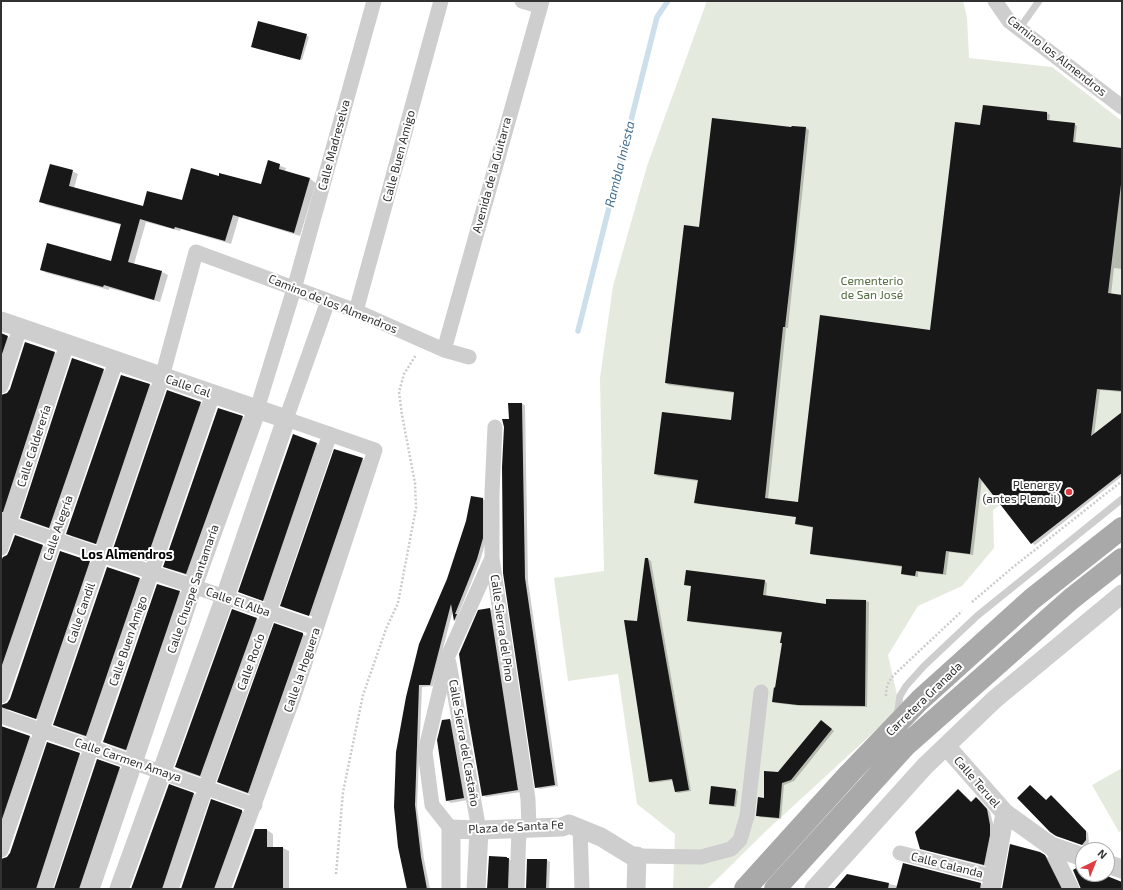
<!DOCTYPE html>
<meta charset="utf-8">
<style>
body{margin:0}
#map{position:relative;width:1123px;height:890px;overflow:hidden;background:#fff;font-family:"Exo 2",sans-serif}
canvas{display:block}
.frame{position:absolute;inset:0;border:2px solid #313131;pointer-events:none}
.north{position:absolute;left:1075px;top:842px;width:40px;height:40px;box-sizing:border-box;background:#fff;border:1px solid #adadad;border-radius:50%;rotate:43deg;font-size:11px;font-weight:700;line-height:16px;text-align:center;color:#313131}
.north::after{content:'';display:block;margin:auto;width:14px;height:18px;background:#de3e43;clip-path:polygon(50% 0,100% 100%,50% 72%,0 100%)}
</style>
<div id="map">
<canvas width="1123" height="890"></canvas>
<div class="frame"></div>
<div class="north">N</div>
</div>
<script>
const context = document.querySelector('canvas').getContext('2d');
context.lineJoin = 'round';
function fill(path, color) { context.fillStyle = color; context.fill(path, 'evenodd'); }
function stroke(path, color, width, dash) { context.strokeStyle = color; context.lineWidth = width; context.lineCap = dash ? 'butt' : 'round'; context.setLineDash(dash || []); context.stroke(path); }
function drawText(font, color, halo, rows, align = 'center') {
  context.font = font + ' "Exo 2",sans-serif'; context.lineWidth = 4; context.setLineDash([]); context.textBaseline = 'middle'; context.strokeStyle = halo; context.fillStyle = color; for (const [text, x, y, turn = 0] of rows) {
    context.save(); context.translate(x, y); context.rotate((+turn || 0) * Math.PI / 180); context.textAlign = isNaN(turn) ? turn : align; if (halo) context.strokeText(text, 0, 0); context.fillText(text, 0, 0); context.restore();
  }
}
const green = new Path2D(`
 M707,1H963L967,17L969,58L1052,67L1122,121V412L993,510L994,548L962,586L918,606L888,655L900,708L766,831L707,889H673L675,834L637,804L618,674L568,681L554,578L604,571L600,378L613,286L647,166Z
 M1122,768V830L1119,832L1092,785Z`);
const shadow = new Path2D(`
 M306,35L309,37L302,60L255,48Z
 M984,106L1047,113L1050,115L1049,121L1074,124L1077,126L1075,143L1122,149V269L1114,268L1111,295L1122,296V392L1100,390L1094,435L1122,413V476L1035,545L1032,543L982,479L973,555L949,552L946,575L918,572V577L905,575L902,574V567L814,555L811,554L814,528L799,525L796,524L797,517L698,504L696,502L698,481L658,476L656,474L732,422L735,393L669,385L666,383L700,228L792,128H806L809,130L796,251L788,328H786L768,499L798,503L931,331L981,126Z
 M268,161L286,168L285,172L310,179L316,183L300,236L239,217L231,244L181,229L180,231L146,222L134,264L162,272L168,275L160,302L109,288V290L47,273L41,270L111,262L121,225L46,205L40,201L72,171L78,174L74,188L144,208L182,202L219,177L261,185Z
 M1,334L14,340L1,379Z
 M55,353L61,356L9,515L1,518V396L8,393L10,390Z
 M103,370L110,374L56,531L28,521L21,518Z
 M121,376L150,385L155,389L102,546L73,537L67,533Z
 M200,403L206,407L152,563L120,552L114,549Z
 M509,404H522L525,405L528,581L558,786L540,789L536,787L510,420Z
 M242,417L248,421L192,577L170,569L164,566Z
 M293,435L317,444L323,447L270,603L246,595L240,592Z
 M362,459L368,463L314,617L287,607V609L282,606Z
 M483,499L486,501V540L480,561L458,615L460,616L457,622L455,620L453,610L433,686L422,687L417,807L424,859L430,889H407L397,752L448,579L467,521Z
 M15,536L43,546L49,549L1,689V558L8,555Z
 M648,559L651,561L691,791L678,793L676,792L674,780L652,783L650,782Z
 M90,562L96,565L42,721L11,710H6L1,713V706L8,703Z
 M140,579L146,582L92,739L60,728L54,724Z
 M765,581L767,583L766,597L827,605L866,601L869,602L867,707L801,706L776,703L773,701L783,643V633L691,622L688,620L692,586L685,584Z
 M179,592L186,596L132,753L110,745L104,742Z
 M490,609L494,611L521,792L486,797L483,795L479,611Z
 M233,610L257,619L263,622L207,779L182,771L176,767Z
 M303,634L309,638L254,796L224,785L218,782Z
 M450,720L454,722L467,800L451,803L447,800Z
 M824,723L834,731L794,781L784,785L781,819L760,817L757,815L779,773Z
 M1,727L30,737L36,740L1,843Z
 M79,754L85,758L42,889H1V860L7,858Z
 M119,768L125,772L85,889H56Z
 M169,786L194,794L200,798L169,889H132Z
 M1030,786L1047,801L1051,796L1054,798L1088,833L1089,842L1085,846L1060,837Z
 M736,790L738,791L736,807L712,805L710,804Z
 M959,790L972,802L976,798L980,800L990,812L994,827L988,867L925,850L921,848Z
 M242,811L248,814L221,889H182Z
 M255,830H267L273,834V848H283L289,851V889H233Z
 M1040,853L1052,860L1066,889H1003Z
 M507,858L512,861L511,889H488Z
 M547,860L550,862L549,889H527Z
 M847,875L898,886L981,884L988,889H836Z`);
const stream = new Path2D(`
 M578,331L657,17L668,1`);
const building = new Path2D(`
 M258,21L307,34L300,60L251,47Z
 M983,105L1047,112V120L1075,123L1073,142L1122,148V176L1108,293L1122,295V391L1097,389L1091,436L1122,412V473L1031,544L979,477L970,554L946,551L943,574L916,571L915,576L901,574L902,566L810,554L813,527L795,524L796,517L694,503L698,480L654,474L662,412L731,420L734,392L665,383L684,225L699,227L712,118L791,127L792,126L806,127L794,249L785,327H783L765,498L798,502L820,315L930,330L955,122L980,125Z
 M268,160L280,164L279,169L310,178L294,233L233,215L225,241L175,227L174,229L140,219L128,262L162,271L154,300L104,285L103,287L40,270L47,243L111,261L121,224L39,202L50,164L73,170L69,186L143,206L147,191L182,200L191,168L219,176V173L261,184Z
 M1,333L8,336L1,357Z
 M25,342L55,352L3,512H1V395L7,393L10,389Z
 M72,358L104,369L49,528L20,518Z
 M121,375L150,384L96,544L66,534Z
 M167,390L201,402L146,561L113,549Z
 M508,403H522L525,578L555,785L535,788L503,573L502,467L504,427L502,419H509Z
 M218,408L243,416L186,574L163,567Z
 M293,434L317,443L263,601L238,592Z
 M334,449L363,458L309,616L280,606Z
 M471,496L483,498V538L477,559L455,614H457L454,621L451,604L430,685H419L415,805L421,857L427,889H407L398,847L394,807L396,752L406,697L419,644L447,579L466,521Z
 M15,535L43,545L1,668V561L3,557L7,555L9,551Z
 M60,551L90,561L36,719L1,707V705L7,703L10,699Z
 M645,558H648L689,790L675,792L672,779L649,782L624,620L637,621Z
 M107,567L140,578L86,736L53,725Z
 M686,570L765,580L763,595L826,604V599L866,600L865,706L798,705L772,702L774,687L775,688L782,643H780L782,632L687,621L691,586L684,585Z
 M157,584L180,591L126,750L103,742Z
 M490,608L518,790L482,796L468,716L459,654L478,610Z
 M232,609L257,618L200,776L175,767Z
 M274,623L303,633V635L248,793L217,782Z
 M450,719L464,798L446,801L437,740L442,720Z
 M821,720L832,729L791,780L782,783L779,818L756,816L758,797L764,798V771L778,772Z
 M1,726L30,736L1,822Z
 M47,742L80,753L36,889H1V859L7,857L10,853Z
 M97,759L120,767L79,889H54Z
 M169,784L194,793L162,889H131Z
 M1030,785L1046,800L1051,795L1086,831V840L1082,845L1056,836L1050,832L1017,798Z
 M711,786L736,789L734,806L709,804Z
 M958,789L971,802L976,797L987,809L990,825V835L984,865L920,849L915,832Z
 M211,799L242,810V812L214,889H181Z
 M255,829H267V847H283V889H233Z
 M1010,844L1040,852L1045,855L1062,889H1002Z
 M489,856L507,857V858H509L508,889H487Z
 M527,859H547L546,889H526Z
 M903,863L981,883L980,889H896Z
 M1078,867L1083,868V874H1102L1122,882V889H1081L1073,870Z
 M847,874L889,883L888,889H834Z`);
const path = new Path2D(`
 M972,602L1012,568L1122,481
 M886,696C886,686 889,680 896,673L962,611
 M336,874L343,792L363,695L386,629L398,603L416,508L415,483L402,415L399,392L404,374L416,355`);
const service = new Path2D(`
 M1019,29L1039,1
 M897,716L900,696L906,686L924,666L977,616L1122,499`);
const minor = new Path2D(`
 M522,1L539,6
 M995,1L1009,21L1122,107
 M356,311L441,1
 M444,350L542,1
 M1,386L20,328
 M257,409L294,289L374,1
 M495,427L492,493V558L528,799L529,828
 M1,521L316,628
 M1,548L67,344
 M449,663L479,830
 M1,696L116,361
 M1,716L255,805
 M580,828L582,889
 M451,829L432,805L425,752L448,656L492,558
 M1051,846L1072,889
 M1,850L162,377L196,252L356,311L444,350L469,357
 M900,853L994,877
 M637,856L701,857L731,849L740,840L747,816L761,692
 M45,889L91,748L213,394
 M171,889L206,787L269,612L330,434
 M223,889L294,696L375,450L286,419L328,301
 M517,889L519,828`);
const tertiary = new Path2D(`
 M1,321L286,419L225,597L119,889
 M946,746L1005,813L1051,846L1083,857
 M1107,864L1122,869
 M90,889L193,586L257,409
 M451,889V829L479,830L562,827L569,824L601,837L632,856H637L636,889
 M476,889L479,830
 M814,889L925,766L995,699L1122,594
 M991,889L1005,813`);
const primary = new Path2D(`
 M745,889L850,773L920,700L1032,599L1122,528
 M775,889L905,746L1071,599L1122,559`);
const markers = [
 [1069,492,4,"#de3e43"]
];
const streetNames = [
 ["Camino los Almendros",1057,56,38],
 ["Calle Madreselva",334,145,-75],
 ["Calle Buen Amigo",399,156,-75],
 ["Avenida de la Guitarra",492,175,-75],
 ["Camino de los Almendros",333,304,22],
 ["Calle Cal",188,386,19],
 ["Calle Calderería",34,446,-72],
 ["Calle Alegría",58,528,-71],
 ["Calle Chuspe Santamaría",193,589,-71],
 ["Calle El Alba",238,602,19],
 ["Calle Candil",81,613,-71],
 ["Calle Sierra del Pino",502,628,82],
 ["Calle Buen Amigo",128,641,-71],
 ["Calle Rocío",251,662,-70],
 ["Calle la Hoguera",302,670,-71],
 ["Carretera Granada",924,699,-44],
 ["Calle Sierra del Castaño",464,743,80],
 ["Calle Carmen Amaya",128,760,19],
 ["Calle Teruel",977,782,49],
 ["Plaza de Santa Fe",516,827,-3],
 ["Calle Calanda",947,865,14]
];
const parkNames = [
 ["Cementerio",872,281],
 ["de San José",872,295]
];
const poiNames = [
 ["Plenergy",1061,485],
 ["(antes Plenoil)",1061,499]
];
const waterNames = [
 ["Rambla Iniesta",620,164,-76]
];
const neighbourhoodNames = [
 ["Los Almendros",127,555]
];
fill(green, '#e4eadd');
fill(shadow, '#0003');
stroke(stream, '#cedfec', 5.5);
fill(building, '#181818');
stroke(path, '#cbcbcb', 2.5, [2, 2]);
stroke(service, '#cecece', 7);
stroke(minor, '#cecece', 15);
stroke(tertiary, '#cecece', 19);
stroke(primary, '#a9a9a9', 22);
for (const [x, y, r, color] of markers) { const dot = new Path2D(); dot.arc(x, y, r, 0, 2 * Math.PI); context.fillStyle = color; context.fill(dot); stroke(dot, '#fff', 1.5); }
drawText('12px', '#313131', '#fff', streetNames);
drawText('12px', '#536c40', '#fff', parkNames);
drawText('12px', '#313131', '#fff', poiNames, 'right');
drawText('italic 13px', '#426f91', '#fff', waterNames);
drawText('bold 13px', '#000', '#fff', neighbourhoodNames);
</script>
